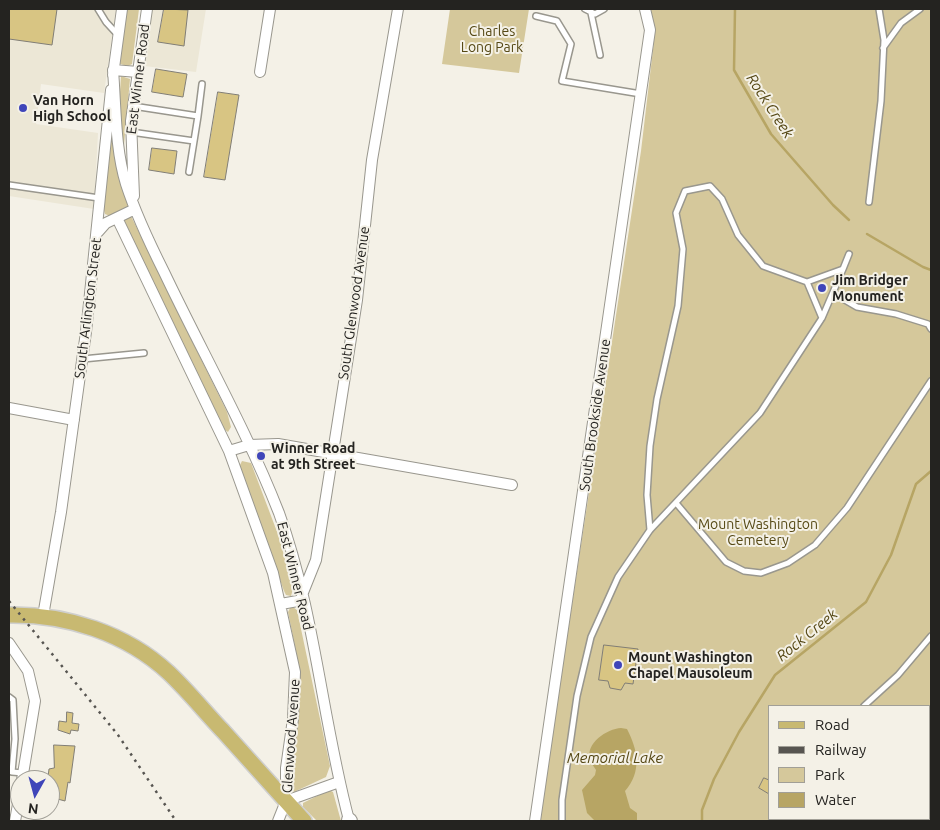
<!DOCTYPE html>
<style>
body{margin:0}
#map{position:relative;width:940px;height:830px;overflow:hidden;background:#f4f1e7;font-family:Ubuntu,sans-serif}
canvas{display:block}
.frame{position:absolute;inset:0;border:10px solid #242320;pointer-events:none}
.legend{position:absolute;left:768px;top:705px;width:162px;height:115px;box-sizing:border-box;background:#f4f1e7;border:1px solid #a19f97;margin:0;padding:6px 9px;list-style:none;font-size:15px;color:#242320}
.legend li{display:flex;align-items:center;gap:10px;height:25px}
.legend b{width:25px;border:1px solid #a19f97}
.north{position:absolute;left:10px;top:770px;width:50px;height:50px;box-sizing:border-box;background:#f4f1e7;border:1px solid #a19f97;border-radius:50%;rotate:187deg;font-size:14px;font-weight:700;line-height:20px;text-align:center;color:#242320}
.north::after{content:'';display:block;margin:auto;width:18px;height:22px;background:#3f45b9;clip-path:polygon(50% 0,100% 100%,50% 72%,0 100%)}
</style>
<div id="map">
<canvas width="940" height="830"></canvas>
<div class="frame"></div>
<ul class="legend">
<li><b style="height:6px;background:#c8b971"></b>Road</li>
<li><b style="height:6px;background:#575551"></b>Railway</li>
<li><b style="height:14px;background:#d5c89b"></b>Park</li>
<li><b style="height:14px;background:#b7a564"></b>Water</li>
</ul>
<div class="north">N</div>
</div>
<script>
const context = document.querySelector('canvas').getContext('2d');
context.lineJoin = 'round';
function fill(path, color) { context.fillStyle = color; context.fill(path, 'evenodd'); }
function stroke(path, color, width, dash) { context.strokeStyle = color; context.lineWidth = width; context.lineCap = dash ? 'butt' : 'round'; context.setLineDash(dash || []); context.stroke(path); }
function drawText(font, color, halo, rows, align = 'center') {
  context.font = font + ' Ubuntu,sans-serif'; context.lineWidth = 4; context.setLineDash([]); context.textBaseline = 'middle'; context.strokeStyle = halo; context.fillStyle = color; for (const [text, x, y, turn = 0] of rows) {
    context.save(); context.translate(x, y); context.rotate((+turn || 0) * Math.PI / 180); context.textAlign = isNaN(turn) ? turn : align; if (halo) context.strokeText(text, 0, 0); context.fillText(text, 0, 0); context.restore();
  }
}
const built = new Path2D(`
 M9,9H116L104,93L41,84L36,124L98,133L94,209L9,196Z
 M152,9H206L196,72L144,66Z`);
const green = new Path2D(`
 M127,9H139L132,64L128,66L120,64Z
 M450,9H529L519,73L442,64Z
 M647,9H931V821H539L641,151L654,41V22ZM769,706H929V819H769Z
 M121,76L130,79L123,156L119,107Z
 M109,113L128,206V209L110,216L105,214L104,210Z
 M131,216L227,412L231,427L228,432L222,428L124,221V219Z
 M242,461L251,463L279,537L293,589L291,596L286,595L284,591L241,470L240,465Z
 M293,607L297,610L330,766L326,777L294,792L291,789L290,784L299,688V666L288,612L290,608Z
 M329,790L333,792L341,821H317L303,807V803Z`);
const water = new Path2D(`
 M621,728L627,729C638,750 642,772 625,791L630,808L637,813V821H595L587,813L582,790L595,775L596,770C594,767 591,763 590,760C585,743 607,729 621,728Z`);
const stream = new Path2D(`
 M735,9L734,70L771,134L833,205L849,220
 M867,234L923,267L931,270
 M702,821V810L714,779L739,732L775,675L866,602L891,555L916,484L931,471`);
const building = new Path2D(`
 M9,9H57L52,45L9,39Z
 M164,9L188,10L184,46L158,42Z
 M156,69L187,74L183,97L152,92Z
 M218,92L239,95L225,180L204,177Z
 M152,148L177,151L174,174L149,170Z
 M604,645L638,649L633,684L625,683L621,690L610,688L608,681L599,680Z
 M67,712L73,713L72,723L79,724L78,731L71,730L70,734L58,730L59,721L66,722Z
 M54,745L75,746L70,783L68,782L65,801L50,797V778L48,777L49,769L54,768Z
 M764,778L769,780V794L759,788Z`);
const lane = new Path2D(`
 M98,9L106,22L118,35
 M585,9L595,14L604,9
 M591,13L600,55
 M536,16L557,21L571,44L562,81L641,94
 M883,48L901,23L920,9
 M198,116L202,84
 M131,132L194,141L198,116L133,106
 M189,172L194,141
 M9,185L99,198
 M869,202L881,101L884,40L879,9
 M833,293L857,307L896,314L928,324L931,329
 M822,318L843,269
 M83,359L144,353
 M676,503L726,562L744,571L761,573L788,563L815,545L847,508L931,381
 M650,530L647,495L650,446L657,399L678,306L683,249L676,213L685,191L710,186L722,199L738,235L763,266L807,282
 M9,697L13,700L15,739L12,772L23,773
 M864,706L898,675L931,636
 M562,821V800L577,696L591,637L618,577L650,530L760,413L822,318L807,282L843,269L849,254
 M789,821L790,819`);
const street = new Path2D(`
 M113,70C116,108 115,148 126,184C136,215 150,244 164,272C202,352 247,431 279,513C315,612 322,719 349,820
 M113,70L138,72
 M260,72L270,9
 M113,75L122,9
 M134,196L131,121L147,9
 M117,218L229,451L273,573L295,672L293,719L286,768V801
 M98,232L106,223L135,209
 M9,408L74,420
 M229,451L249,445L278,444L512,485
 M302,595L316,560L357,300L372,160L398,9
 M281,604L303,600
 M43,616L61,512L86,332L111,90
 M9,643L28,671L35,701L22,780
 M15,821L20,793
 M278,821L286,801L339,782
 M535,821L650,30L645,9`);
const secondary = new Path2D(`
 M349,820L350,821`);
const primary = new Path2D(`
 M9,615C66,614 126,633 169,673C188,691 205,712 223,731C250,761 277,791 304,821`);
const rail = new Path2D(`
 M9,601L118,735L176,821`);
const markers = [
 [23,108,5,"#3f45b9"],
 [822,288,5,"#3f45b9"],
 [261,456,5,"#3f45b9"],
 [618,665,5,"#3f45b9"]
];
const parkNames = [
 ["Charles",492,31],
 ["Long Park",492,47],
 ["Mount Washington",758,524],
 ["Cemetery",758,540]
];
const streetNames = [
 ["East Winner Road",138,79,-83],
 ["South Glenwood Avenue",354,303,-82],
 ["South Arlington Street",88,308,-83],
 ["South Brookside Avenue",595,415,-82],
 ["East Winner Road",295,576,76],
 ["Glenwood Avenue",291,736,-86]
];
const poiNames = [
 ["Van Horn",33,100],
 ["High School",33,116],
 ["Jim Bridger",832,280],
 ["Monument",832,296],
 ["Winner Road",271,448],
 ["at 9th Street",271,464],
 ["Mount Washington",628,657],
 ["Chapel Mausoleum",628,673]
];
const waterNames = [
 ["Rock Creek",770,106,57],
 ["Rock Creek",807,635,-39],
 ["Memorial Lake",615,758]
];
fill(built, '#ece7d6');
fill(green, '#d5c89b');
fill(water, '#b7a564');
stroke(stream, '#b7a564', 2.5);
fill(building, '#d8c583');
stroke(building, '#817e76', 1);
stroke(lane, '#99978e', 8);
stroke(street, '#99978e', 12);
stroke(secondary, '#99978e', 16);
stroke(primary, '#cfcfce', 18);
stroke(lane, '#fff', 5);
stroke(street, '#fff', 10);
stroke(secondary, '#fff', 14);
stroke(primary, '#c8b971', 15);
stroke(rail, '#575551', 2.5, [2.5, 5]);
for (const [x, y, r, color] of markers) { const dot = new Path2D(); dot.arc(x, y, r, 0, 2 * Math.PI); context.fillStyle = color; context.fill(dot); stroke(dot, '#f4f1e7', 2); }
drawText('14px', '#564915', '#f4f1e7', parkNames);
drawText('14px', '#242320', '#f4f1e7', streetNames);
drawText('bold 14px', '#242320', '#f4f1e7', poiNames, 'left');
drawText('italic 15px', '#554714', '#f4f1e7', waterNames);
</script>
